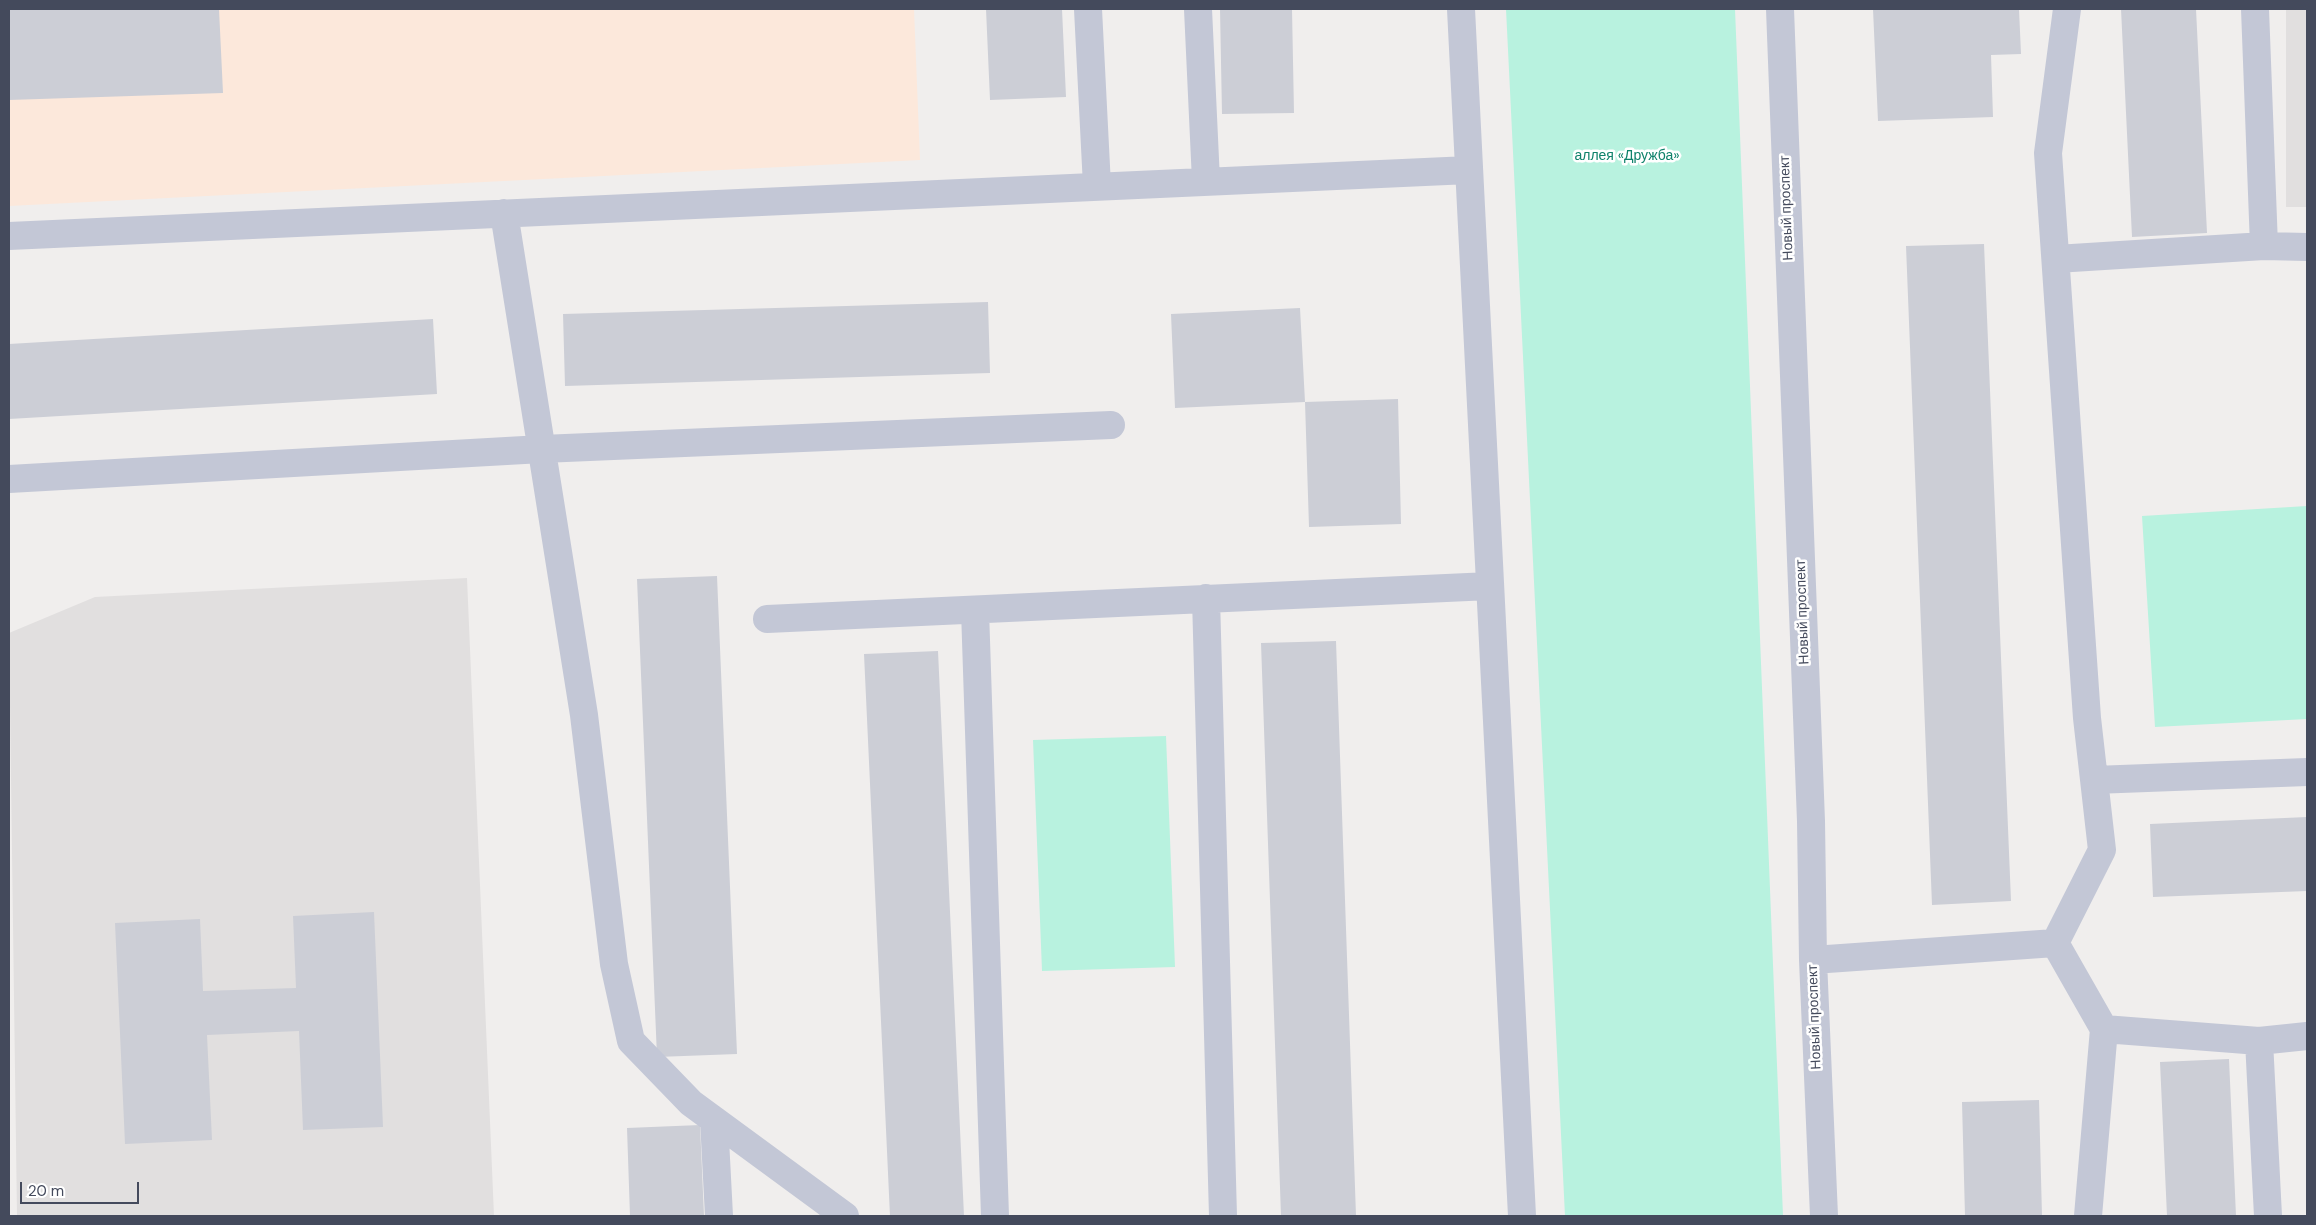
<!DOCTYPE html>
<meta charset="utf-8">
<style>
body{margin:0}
#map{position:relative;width:2316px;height:1225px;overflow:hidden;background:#f0eeed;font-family:"DM Sans",sans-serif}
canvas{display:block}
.frame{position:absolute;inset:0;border:10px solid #444a5c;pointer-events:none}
.scale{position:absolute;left:20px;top:1182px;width:119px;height:22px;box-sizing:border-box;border:2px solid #444a5c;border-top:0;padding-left:6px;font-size:15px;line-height:18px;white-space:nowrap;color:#444a5c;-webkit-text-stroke:4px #fff;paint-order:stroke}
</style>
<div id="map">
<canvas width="2316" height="1225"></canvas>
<div class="frame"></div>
<div class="scale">20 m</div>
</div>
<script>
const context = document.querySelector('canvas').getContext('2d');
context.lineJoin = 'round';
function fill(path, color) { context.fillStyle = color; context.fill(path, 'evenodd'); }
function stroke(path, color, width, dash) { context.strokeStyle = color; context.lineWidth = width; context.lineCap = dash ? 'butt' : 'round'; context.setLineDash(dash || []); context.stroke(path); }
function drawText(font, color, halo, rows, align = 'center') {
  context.font = font + ' "DM Sans",sans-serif'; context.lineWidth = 5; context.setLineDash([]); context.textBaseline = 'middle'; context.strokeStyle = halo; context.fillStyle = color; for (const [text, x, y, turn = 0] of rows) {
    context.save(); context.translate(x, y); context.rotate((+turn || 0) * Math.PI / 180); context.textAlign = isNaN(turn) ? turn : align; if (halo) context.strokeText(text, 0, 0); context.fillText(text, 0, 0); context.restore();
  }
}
const education = new Path2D(`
 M2286,9H2307V207H2286Z
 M467,578L494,1216H17L9,633L95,597Z`);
const medical = new Path2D(`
 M9,9H914L920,160L9,206Z`);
const green = new Path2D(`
 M1506,9H1735L1783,1216H1565Z
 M2307,506V719L2155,727L2142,516Z
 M1166,736L1175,967L1042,971L1033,740Z`);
const building = new Path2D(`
 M9,9H219L223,93L9,100Z
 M986,9H1062L1066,97L990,100Z
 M1220,9H1292L1294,113L1222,114Z
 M1873,9H2019L2021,54L1991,55L1993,117L1878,121Z
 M2121,9H2196L2207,233L2132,237Z
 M1984,244L2011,901L1932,905L1906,246Z
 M988,302L990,373L565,386L563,314Z
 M1300,308L1305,402L1175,408L1171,314Z
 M433,319L437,394L9,419V344Z
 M1398,399L1401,524L1309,527L1305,402Z
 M717,576L737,1054L657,1057L637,579Z
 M1336,641L1356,1216H1281L1261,643Z
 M938,651L964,1216H890L864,654Z
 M2307,817V891L2153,897L2150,824Z
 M374,912L383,1127L303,1130L299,1031L207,1035L212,1140L125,1144L115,923L200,919L203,991L296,988L293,916Z
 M2229,1059L2236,1216H2167L2160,1062Z
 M2039,1100L2042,1216H1965L1962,1102Z
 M700,1125L704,1216H630L627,1128Z`);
const minor = new Path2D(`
 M1088,9L1097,186
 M1198,9L1206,181
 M1461,9L1522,1216
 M1780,9L1811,821L1813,960L1824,1216
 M2255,9L2264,246L2307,247
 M504,213L584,715L614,964L631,1041L691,1103L845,1216
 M9,236L1469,170
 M2056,259L2264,246
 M9,479L542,449L1111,425
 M1206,598L1223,1216
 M975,610L995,1216
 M767,619L1490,586
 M2094,780L2307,772
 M2055,943L2102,850L2087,718L2048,153L2067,9
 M1813,960L2055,943L2104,1029L2259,1041L2307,1036
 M2259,1041L2268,1216
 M714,1120L719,1216
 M2088,1216L2104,1029`);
const parkNames = [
 ["аллея «Дружба»",1627,156]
];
const streetNames = [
 ["Новый проспект",1787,208,-92],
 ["Новый проспект",1803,612,-92],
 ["Новый проспект",1815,1017,-92]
];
fill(education, '#e1dfdf');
fill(medical, '#fce8db');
fill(green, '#b8f2df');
fill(building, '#ccced6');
stroke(minor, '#c3c7d6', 28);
drawText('14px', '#10826b', '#fff', parkNames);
drawText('14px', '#444a5c', '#fff', streetNames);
</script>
